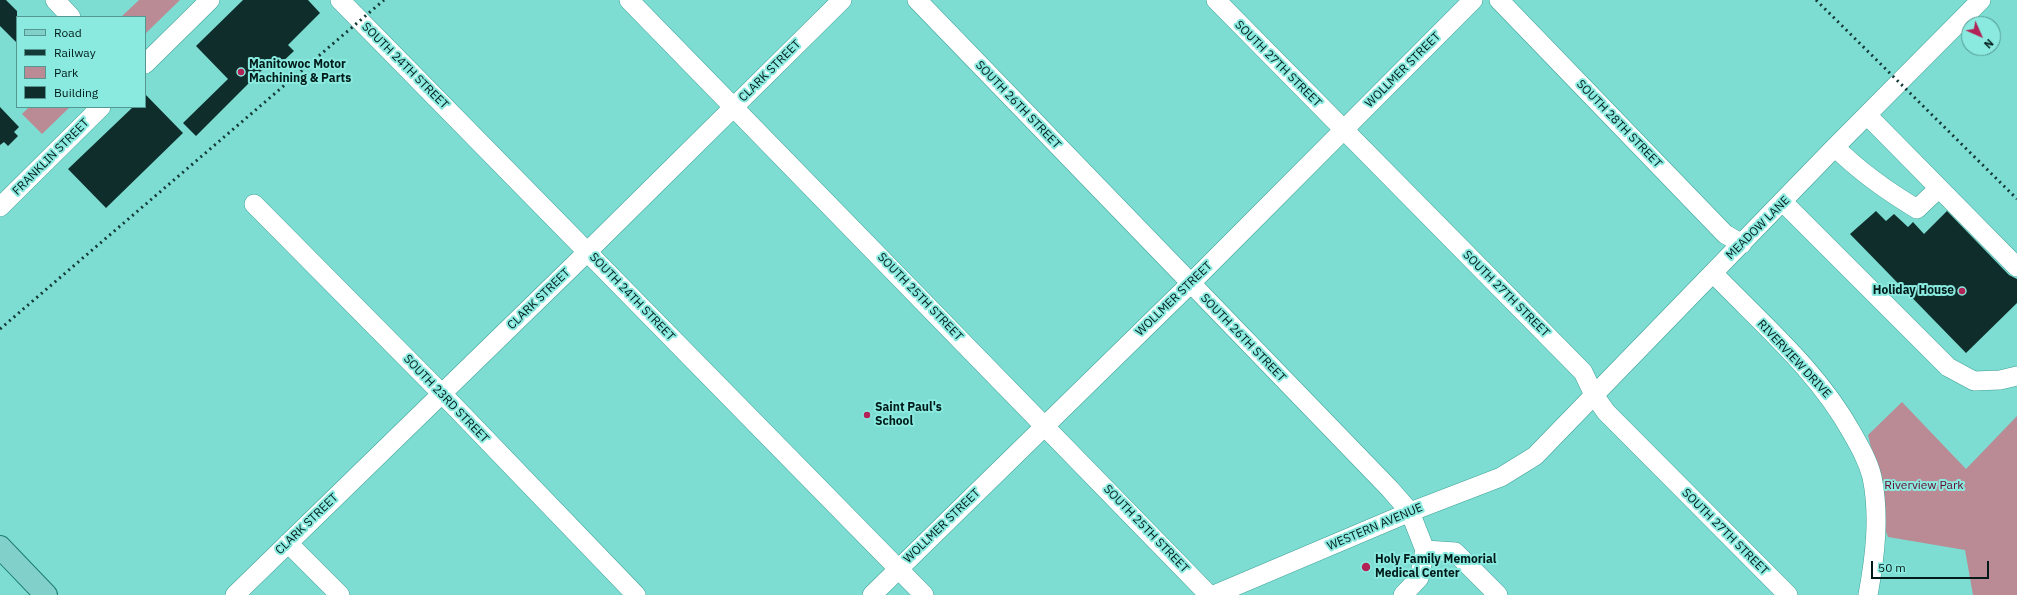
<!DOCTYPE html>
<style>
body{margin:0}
#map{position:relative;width:2017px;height:595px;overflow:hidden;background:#7dddd2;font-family:"IBM Plex Sans",sans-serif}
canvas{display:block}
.legend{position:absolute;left:16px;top:16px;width:130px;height:92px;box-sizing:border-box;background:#8aeadf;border:1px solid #539790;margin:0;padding:5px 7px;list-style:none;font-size:12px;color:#001b19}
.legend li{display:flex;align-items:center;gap:8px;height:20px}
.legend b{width:20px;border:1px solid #539790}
.north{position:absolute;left:1961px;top:16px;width:40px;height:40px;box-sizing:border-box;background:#8aeadf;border:1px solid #539790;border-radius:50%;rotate:135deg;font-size:11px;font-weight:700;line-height:16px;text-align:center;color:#001b19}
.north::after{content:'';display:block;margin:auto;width:14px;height:18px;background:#b22256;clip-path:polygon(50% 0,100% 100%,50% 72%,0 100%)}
.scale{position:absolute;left:1871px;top:561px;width:118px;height:18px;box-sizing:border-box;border:2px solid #001b19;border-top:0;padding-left:5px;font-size:12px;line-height:14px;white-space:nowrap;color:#001b19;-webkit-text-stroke:3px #8aeadf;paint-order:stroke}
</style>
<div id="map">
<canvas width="2017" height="595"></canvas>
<ul class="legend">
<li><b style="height:5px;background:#81d0c9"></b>Road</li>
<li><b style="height:5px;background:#143a37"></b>Railway</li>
<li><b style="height:11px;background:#bb8b95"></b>Park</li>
<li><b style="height:11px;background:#0f2e2b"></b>Building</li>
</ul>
<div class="north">N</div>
<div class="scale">50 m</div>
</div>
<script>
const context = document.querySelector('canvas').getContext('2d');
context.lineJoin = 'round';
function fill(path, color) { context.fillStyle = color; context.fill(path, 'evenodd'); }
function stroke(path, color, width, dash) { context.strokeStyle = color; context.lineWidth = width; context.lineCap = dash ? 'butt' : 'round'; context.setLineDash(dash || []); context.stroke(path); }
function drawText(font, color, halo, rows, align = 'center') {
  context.font = font + ' "IBM Plex Sans",sans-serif'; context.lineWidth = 4; context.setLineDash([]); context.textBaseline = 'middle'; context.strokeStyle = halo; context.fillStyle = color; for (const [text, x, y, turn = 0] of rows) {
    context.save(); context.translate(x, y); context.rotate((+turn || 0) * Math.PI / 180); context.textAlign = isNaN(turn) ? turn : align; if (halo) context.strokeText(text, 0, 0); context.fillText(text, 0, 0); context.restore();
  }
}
const green = new Path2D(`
 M139,0H180L145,34V17H121Z
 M29,107H70L42,134L22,114Z
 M1902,402L1966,469L2017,416V595H1973L1965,550L1888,537L1886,532L1884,500L1868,435Z`);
const building = new Path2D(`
 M0,0H6L17,11V43L0,26Z
 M243,0H308L320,13L288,45L294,51L279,65L273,59L196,136L183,123L228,79L196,46Z
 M145,94L183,133L106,208L68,169L133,107H145Z
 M0,107L19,127L14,132L18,136L8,146L4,142L0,145Z
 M1876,211L1886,221L1894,214L1908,227L1913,222L1924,234L1947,211L2009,275L2017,279V303L1966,353L1850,234Z`);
const minor = new Path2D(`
 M55,0L71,17
 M340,0L924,595
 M629,0L1209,595
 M917,0L1390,489L1410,512L1425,550L1455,552L1498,595
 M1216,0L1583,372L1594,395L1606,412L1788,595
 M1499,0L1725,234L1742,244
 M145,64L210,0
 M1867,115L2017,267
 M1835,147C1860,172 1887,191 1917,209L1939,188
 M1783,202L1948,367L1974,381L2000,380L2017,376
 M254,204L455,407L636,595
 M0,207L101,107
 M1713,273C1762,324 1818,371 1852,433C1860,447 1868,461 1872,477C1880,516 1875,557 1868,595
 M288,543L340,595
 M235,595L575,264L842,0
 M872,595L1190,284L1473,0
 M1214,595L1410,512L1501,477L1535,456L1835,147L1981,0
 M1403,595L1419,578L1425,550`);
const major = new Path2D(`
 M0,547L46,595`);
const rail = new Path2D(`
 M1816,0L2017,199
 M0,329L384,0`);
const markers = [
 [241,72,4,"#b22256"],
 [1962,291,4,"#b22256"],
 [867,415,4,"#b22256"],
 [1366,567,5,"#b22256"]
];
const streetNames = [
 ["SOUTH 27TH STREET",1278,64,45],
 ["SOUTH 24TH STREET",405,66,45],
 ["WOLLMER STREET",1403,70,-45],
 ["CLARK STREET",770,71,-45],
 ["SOUTH 26TH STREET",1018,105,46],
 ["SOUTH 28TH STREET",1619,124,46],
 ["FRANKLIN STREET",51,157,-45],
 ["MEADOW LANE",1758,228,-45],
 ["SOUTH 27TH STREET",1506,294,45],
 ["SOUTH 24TH STREET",632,297,46],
 ["SOUTH 25TH STREET",920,297,46],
 ["CLARK STREET",539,299,-44],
 ["WOLLMER STREET",1174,299,-44],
 ["SOUTH 26TH STREET",1243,338,46],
 ["RIVERVIEW DRIVE",1794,359,47],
 ["SOUTH 23RD STREET",446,399,46],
 ["CLARK STREET",307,524,-44],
 ["WOLLMER STREET",942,526,-44],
 ["WESTERN AVENUE",1375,527,-23],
 ["SOUTH 25TH STREET",1146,529,46],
 ["SOUTH 27TH STREET",1725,532,45]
];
const poiNames = [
 ["Manitowoc Motor",249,65],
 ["Machining & Parts",249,79],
 ["Holiday House",1954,291,"right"],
 ["Saint Paul's",875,408],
 ["School",875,422],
 ["Holy Family Memorial",1375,560],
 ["Medical Center",1375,574]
];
const parkNames = [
 ["Riverview Park",1924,486]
];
fill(green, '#bb8b95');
fill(building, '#0f2e2b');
stroke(minor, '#3ea197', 20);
stroke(major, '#1d7c74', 24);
stroke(minor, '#fff', 19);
stroke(major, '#81d0c9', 22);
stroke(rail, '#143a37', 3, [2, 4]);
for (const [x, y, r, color] of markers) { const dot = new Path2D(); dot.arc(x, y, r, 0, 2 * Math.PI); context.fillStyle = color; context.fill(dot); stroke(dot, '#8aeadf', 1.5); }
drawText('12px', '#001b19', '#8aeadf', streetNames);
drawText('bold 12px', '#001b19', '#8aeadf', poiNames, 'left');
drawText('12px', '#67092d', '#8aeadf', parkNames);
</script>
